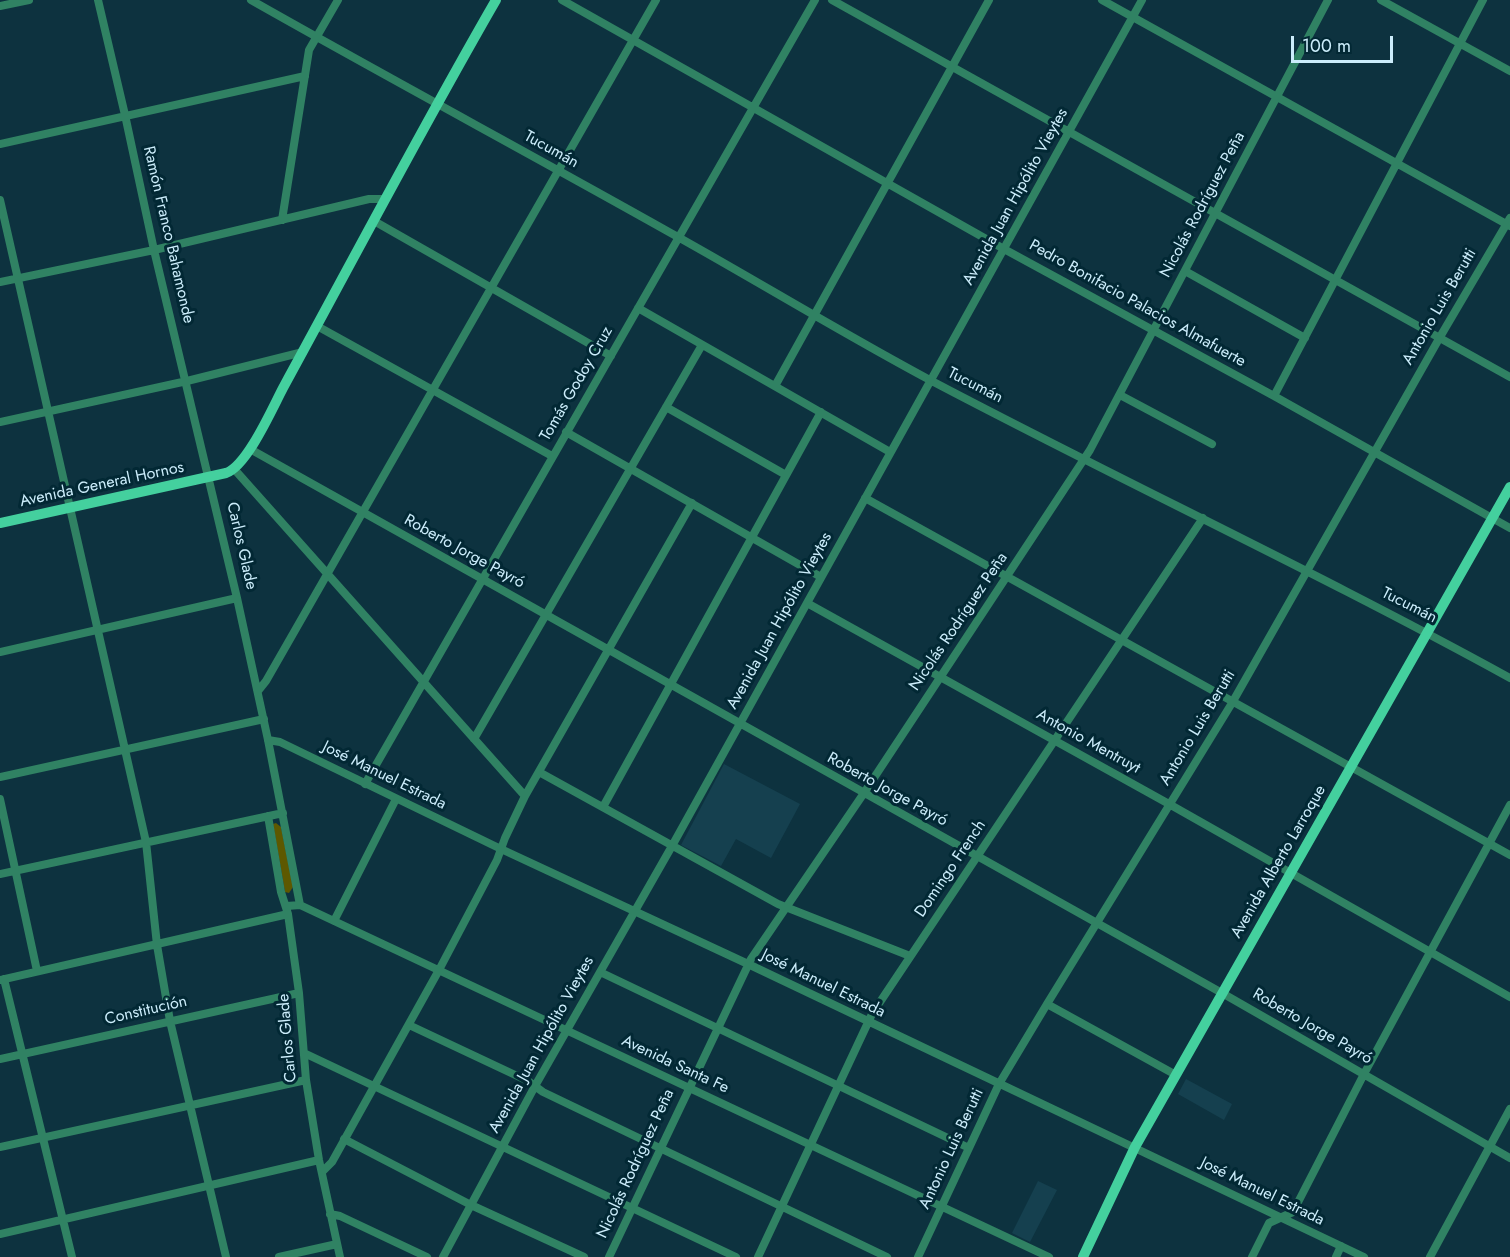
<!DOCTYPE html>
<meta charset="utf-8">
<style>
body{margin:0}
#map{position:relative;width:1510px;height:1257px;overflow:hidden;background:#0d323f;font-family:Jost,sans-serif}
canvas{display:block}
.scale{position:absolute;left:1291px;top:36px;width:102px;height:27px;box-sizing:border-box;border:3px solid #ccedfb;border-top:0;padding-left:8px;font-size:18px;line-height:21px;white-space:nowrap;color:#ccedfb;-webkit-text-stroke:4px #022834;paint-order:stroke}
</style>
<div id="map">
<canvas width="1510" height="1257"></canvas>
<div class="scale">100 m</div>
</div>
<script>
const context = document.querySelector('canvas').getContext('2d');
context.lineJoin = 'round';
function fill(path, color) { context.fillStyle = color; context.fill(path, 'evenodd'); }
function stroke(path, color, width, dash) { context.strokeStyle = color; context.lineWidth = width; context.lineCap = dash ? 'butt' : 'round'; context.setLineDash(dash || []); context.stroke(path); }
function drawText(font, color, halo, rows, align = 'center') {
  context.font = font + ' Jost,sans-serif'; context.lineWidth = 6; context.setLineDash([]); context.textBaseline = 'middle'; context.strokeStyle = halo; context.fillStyle = color; for (const [text, x, y, turn = 0] of rows) {
    context.save(); context.translate(x, y); context.rotate((+turn || 0) * Math.PI / 180); context.textAlign = isNaN(turn) ? turn : align; if (halo) context.strokeText(text, 0, 0); context.fillText(text, 0, 0); context.restore();
  }
}
const built = new Path2D(`
 M724,764L800,804L771,858L736,839L721,866L681,845Z
 M1186,1079L1232,1104L1224,1120L1178,1094Z
 M1038,1181L1057,1190L1030,1242L1012,1233Z`);
const green = new Path2D(`
 M276,823L281,827L293,887L289,893L285,892L273,824Z`);
const minor = new Path2D(`
 M98,0L125,115L154,250L237,598L268,740L300,905
 M251,0C392,80 536,157 678,237C762,284 844,334 928,379C1121,481 1319,573 1510,678
 M562,0L1004,249L1274,396L1510,528
 M832,0L1510,377
 M1102,0L1510,226
 M1381,0L1510,71
 M0,6L29,0
 M0,144L305,76
 M0,200L146,842L157,945L170,1021L226,1257
 M282,220L309,50L338,0
 M374,221L611,356
 M1185,271L1305,338
 M0,282L154,250L369,199H385
 M638,308L890,452
 M317,326L552,456
 M775,386L989,0
 M1120,395L1212,444
 M1274,396L1483,0
 M666,407L786,475
 M0,422L187,381L303,352
 M566,432L821,577
 M250,449L1222,993L1510,1158
 M235,470L525,796
 M865,498L1510,855
 M807,603L1169,804L1510,997
 M0,652L237,598
 M258,691L266,681L656,0
 M474,739L702,345
 M268,740L280,742L501,849L748,964L1364,1257
 M539,772L778,904L910,956
 M0,777L264,719
 M365,784L815,0
 M0,799L37,971
 M603,807L821,412
 M268,816L281,892L288,914L299,993L306,1080L319,1160L340,1257
 M0,874L283,813
 M287,906L300,905L1049,1257
 M334,921L396,799
 M600,972L969,1148
 M4,979L72,1257
 M0,980L288,914
 M1047,1004L1176,1075
 M409,1025L528,1081L543,1092L887,1257
 M304,1053L736,1257
 M0,1059L299,993
 M344,1139L471,1205L584,1257
 M0,1147L306,1080
 M322,1172L332,1162L439,970L497,860L505,838L525,796L692,503
 M330,1214L340,1216L427,1257
 M0,1234L319,1160
 M279,1257L337,1244
 M443,1257L535,1086L672,846L1142,0
 M609,1257L751,959L864,793L1090,450L1328,0
 M758,1257L872,1014L1203,518
 M918,1257L999,1084L1047,1004L1232,703L1440,337L1510,218
 M1252,1257L1269,1223L1293,1212L1364,1074L1510,805
 M1336,1257L1341,1246
 M1430,1257L1510,1109`);
const major = new Path2D(`
 M0,523L226,473C247,466 272,409 283,388C354,258 422,128 496,0
 M1083,1257L1135,1147L1510,487`);
const streetNames = [
 ["Tucumán",551,150,29],
 ["Avenida Juan Hipólito Vieytes",1016,197,-61],
 ["Nicolás Rodríguez Peña",1203,205,-62],
 ["Ramón Franco Bahamonde",168,235,77],
 ["Pedro Bonifacio Palacios Almafuerte",1137,304,29],
 ["Antonio Luis Berutti",1440,307,-60],
 ["Tomás Godoy Cruz",577,384,-60],
 ["Tucumán",975,386,27],
 ["Avenida General Hornos",102,485,-12],
 ["Carlos Glade",241,546,77],
 ["Roberto Jorge Payró",464,552,29],
 ["Tucumán",1409,606,27],
 ["Avenida Juan Hipólito Vieytes",780,621,-61],
 ["Nicolás Rodríguez Peña",959,622,-56],
 ["Antonio Luis Berutti",1198,728,-59],
 ["Antonio Mentruyt",1088,742,29],
 ["José Manuel Estrada",384,776,26],
 ["Roberto Jorge Payró",887,790,29],
 ["Avenida Alberto Larroque",1279,862,-60],
 ["Domingo French",951,869,-56],
 ["José Manuel Estrada",823,984,26],
 ["Constitución",146,1011,-13],
 ["Roberto Jorge Payró",1312,1027,30],
 ["Carlos Glade",288,1038,-95],
 ["Avenida Juan Hipólito Vieytes",542,1045,-61],
 ["Avenida Santa Fe",675,1065,25],
 ["Antonio Luis Berutti",952,1149,-65],
 ["Nicolás Rodríguez Peña",636,1164,-65],
 ["José Manuel Estrada",1262,1192,26]
];
fill(built, '#15404f');
fill(green, '#5d5800');
stroke(minor, '#308263', 8);
stroke(major, '#44d09e', 10);
drawText('16px', '#ccedfb', '#022834', streetNames);
</script>
